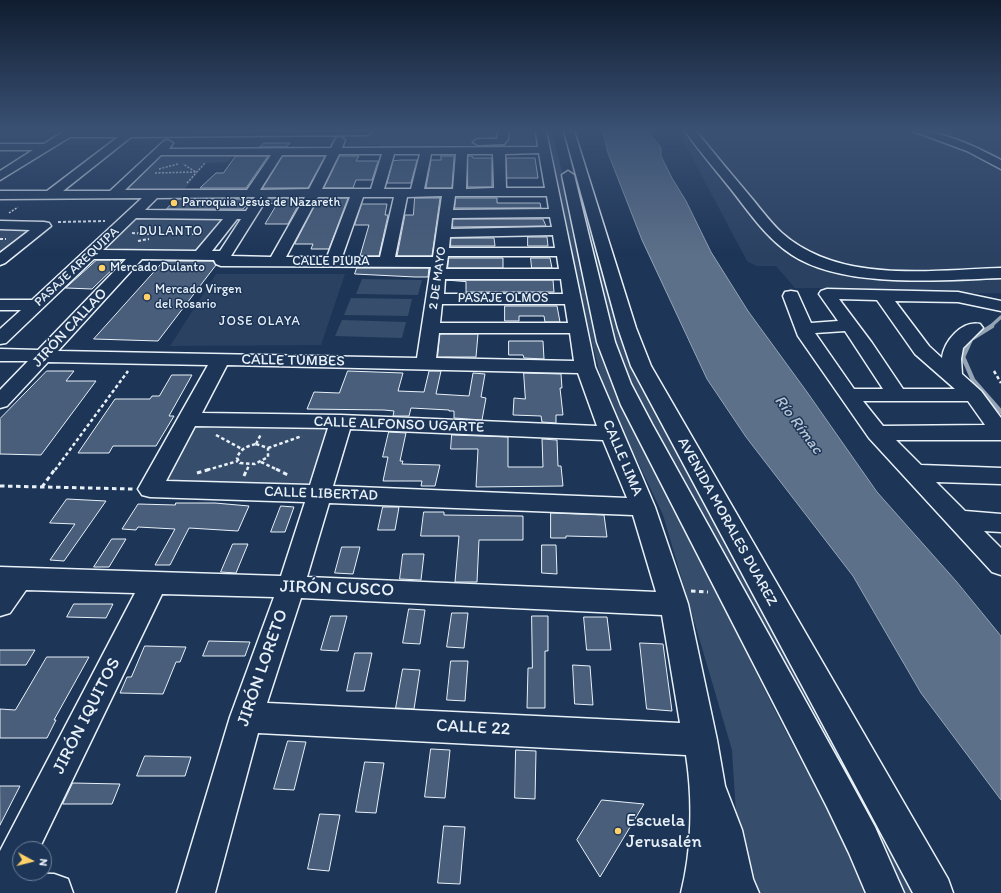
<!DOCTYPE html>
<meta charset="utf-8">
<style>
body{margin:0}
#map{position:relative;width:1001px;height:893px;overflow:hidden;background:#1d3557;font-family:Itim,sans-serif}
canvas{display:block}
.north{position:absolute;left:12px;top:841px;width:40px;height:40px;box-sizing:border-box;background:#1d3557;border:1px solid #6e8097;border-radius:50%;rotate:97deg;font-size:11px;font-weight:700;line-height:16px;text-align:center;color:#e8f1f8}
.north::after{content:'';display:block;margin:auto;width:14px;height:18px;background:#ffd166;clip-path:polygon(50% 0,100% 100%,50% 72%,0 100%)}
</style>
<div id="map">
<canvas width="1001" height="893"></canvas>
<div class="north">N</div>
</div>
<script>
const context = document.querySelector('canvas').getContext('2d');
context.lineJoin = 'round';
function fill(path, color) { context.fillStyle = color; context.fill(path, 'evenodd'); }
function stroke(path, color, width, dash) { context.strokeStyle = color; context.lineWidth = width; context.lineCap = dash ? 'butt' : 'round'; context.setLineDash(dash || []); context.stroke(path); }
function drawText(font, color, halo, rows, align = 'center') {
  context.font = font + ' Itim,sans-serif'; context.lineWidth = 3; context.setLineDash([]); context.textBaseline = 'middle'; context.strokeStyle = halo; context.fillStyle = color; for (const [text, x, y, turn = 0] of rows) {
    context.save(); context.translate(x, y); context.rotate((+turn || 0) * Math.PI / 180); context.textAlign = isNaN(turn) ? turn : align; if (halo) context.strokeText(text, 0, 0); context.fillText(text, 0, 0); context.restore();
  }
}
const built = new Path2D(`
 M678,131H1001V293H886L841,288H795L776,266H756L747,261Z
 M216,274H345L321,345L170,346Z`);
const green = new Path2D(`
 M353,131H531L532,138L534,139L531,140L536,141L537,148H382V145H347Z
 M548,131H552L571,208L593,319L606,366L624,409L685,527L773,707L862,877L864,893H741L732,750L663,515L605,393L586,319Z
 M563,131H566L624,336L922,893H902L682,475L646,416L624,369L608,318Z
 M165,153H235L228,162L206,163L183,191H126Z
 M136,218H227L201,252L106,251L105,248Z
 M4,226L37,227L0,255V229Z
 M362,279L422,280L418,295L356,294Z
 M351,298L412,299L408,316L344,315Z
 M342,320L406,322L402,338L335,336Z
 M197,424L330,426L308,485L165,482Z`);
const water = new Path2D(`
 M603,131H648L661,148V156L672,178L686,201L711,252L748,311L807,392L877,492L956,581L1001,636V800L921,693L853,576L746,437L707,379L642,240L608,153Z`);
const streamFar1 = new Path2D(`
 M990,327L1001,317`);
const stream = new Path2D(`
 M992,326L971,339L963,357L973,380L1001,412`);
const building = new Path2D(`
 M264,143H290L286,147H260Z
 M236,156H268L246,188H200L216,173H223Z
 M283,156H325L308,188H263Z
 M340,156H359L356,161H378L372,180H356L353,188H324Z
 M441,156H454L452,188H426L431,160H441Z
 M468,156H472L473,158H492V187H468Z
 M507,158H535L538,178H507Z
 M402,160H417L411,183H387L393,161Z
 M269,198H302L288,224H265L277,204L266,203Z
 M319,198H348L329,249H311L313,244H295Z
 M415,198H440L432,256H397L405,215H413Z
 M456,198H497V203H540L541,208H455Z
 M176,199H252L243,209H167Z
 M362,204H387L385,215H388L379,256H360L369,225H355Z
 M453,219H543L546,226L453,227Z
 M528,237H547L548,246H528Z
 M451,238H494L495,246H451Z
 M449,258H503V268H448Z
 M531,258H550L552,268H532Z
 M97,260H122L92,289L66,288Z
 M164,261H213L216,265L158,341L94,339Z
 M357,268H429L428,277H415L355,274Z
 M446,280H553L554,292H466V282Z
 M505,306H557L560,322H545L544,316H519V321H505Z
 M440,334H478L476,357H438Z
 M509,341H543L544,359L524,358L523,355H509Z
 M47,371H74L66,381H96L41,455L0,454V419Z
 M348,371L403,373L398,391L424,392L429,371H441L436,394L469,396L473,373L485,374L481,397L486,398L482,420L454,418V411H449V410L411,408L409,416H393L394,411L384,410L307,409L314,392L339,393Z
 M524,373L561,374L562,388H560L563,415H556V423L542,422L541,416L513,415L514,398L525,399Z
 M172,375H192L169,416H174L156,446H113L109,453H78L115,399H150L152,396H159Z
 M389,432L406,433L400,461H403L402,464L440,465L435,486H421L422,481H383L388,457H383Z
 M452,435L508,437V467H543L542,439L557,440L558,466H561L563,486L476,487L478,449H451Z
 M67,499L106,501L64,561L50,560L75,524L50,523Z
 M176,503H215L249,506L238,531L189,528L170,565H155L175,529L138,527L136,530L122,529L138,504L175,505Z
 M281,506L294,507L285,532H271Z
 M383,507H399L395,530H378Z
 M424,512H444V515L523,516V540H479L477,582H455L459,536H421Z
 M551,513L604,515L607,537L566,536V538H551Z
 M112,539H126L109,567H94Z
 M233,544H248L236,573L221,572Z
 M542,545H556L557,574L542,573Z
 M342,547H360L353,574L335,573Z
 M403,554H424L421,580L400,579Z
 M74,604H113L106,618L67,617Z
 M409,609L425,610L420,644L403,643Z
 M452,613H468L464,648L447,647Z
 M331,616H347L338,651L321,650Z
 M532,616H548V651H545V708H527L528,668H532Z
 M584,617H607L611,650H587Z
 M209,641L250,642L245,656H203Z
 M640,643L663,644L672,711L647,709Z
 M145,646L186,647L180,662H176L163,694L120,693L127,677H131Z
 M0,650H35L26,665H0Z
 M355,653H372L364,691H347Z
 M47,657H89L54,720H56L47,738H0V709L15,710Z
 M451,661H468L465,701L447,700Z
 M573,665L590,666L593,705L575,704Z
 M403,669L420,670L414,709L396,708Z
 M288,741L306,742L294,790L274,789Z
 M431,749L450,750L445,798L425,797Z
 M516,750L536,751L535,799L515,798Z
 M145,756L191,757L185,776H137Z
 M365,762L384,763L376,813L356,812Z
 M73,783L120,784L112,804H63Z
 M0,786H20L0,825Z
 M602,800L644,804L600,877L577,840Z
 M320,814L340,815L329,871L308,869Z
 M444,826L465,827L460,884L438,883Z`);
const pathFar3 = new Path2D(`
 M159,169L178,164
 M155,173L196,172L183,164
 M187,183L205,163
 M9,213L18,207`);
const pathFar2 = new Path2D(`
 M58,222L105,221
 M132,233L149,234
 M187,234H200
 M0,239H6
 M138,241L149,239`);
const pathFar1 = new Path2D(`
 M994,371L1001,383
 M216,435L242,449
 M256,444L268,448V457L255,464L240,463L237,458C240,449 247,446 256,444Z
 M256,444L261,434
 M268,448L302,436
 M261,462L278,470
 M55,470L128,371
 M207,470L238,461
 M247,470L249,465`);
const path = new Path2D(`
 M276,469L290,476
 M197,473L211,469
 M244,476L247,469
 M0,486L133,489
 M42,487L55,469
 M691,591L708,592`);
const minor = new Path2D(`
 M64,131L372,132L367,135L131,137L63,191H110L164,141L168,140L173,143L169,149L331,148L336,138L340,137L345,140L342,148L538,147L536,131H546L595,367L655,507L688,604L717,740L725,786L742,830L753,879L759,893H681C692,850 693,799 686,755L258,733L215,893H177L230,717L274,597L162,594L39,849H20V873L54,874L68,879L73,893H0V851L135,593L26,590L10,613L0,616V567L281,576L305,502L150,497L142,495L138,489L208,365L48,362L7,406L0,408V390L28,361H0V349L38,350L126,259H94L6,343L0,344V329L21,310H0V300H32L142,198L0,199V191H47L118,137H70L0,180V171L33,150H0V144H44ZM539,153L545,188H506L505,154ZM339,154H382L371,189H322ZM394,154H420L411,189H384ZM431,154H456L453,189H424ZM467,154H493L494,188L466,189ZM161,155H271L247,190H125ZM282,155H327L309,189L260,190ZM442,196L433,257H395L407,197ZM455,196H547L549,209L453,210ZM255,197L246,211L145,210L157,198ZM268,197H305L271,257L231,256ZM318,197H350L327,257H286ZM363,197H394L380,257H342ZM550,217L552,227L451,229L452,218ZM136,218L223,219L196,251L103,250ZM237,219H241L220,251H212ZM553,235L555,248H449L450,237ZM448,256H557L559,269H446ZM142,259L214,260L216,264L221,266L431,267L417,358L58,351ZM445,279H561L563,294H444ZM442,304H565L568,323H440ZM439,333H570L574,361L436,358ZM227,365L578,373L597,426L341,415L202,413ZM195,426L328,428L310,485L166,481ZM350,429L603,440L627,498L333,486ZM329,503L633,515L656,592L307,577ZM301,598L662,615L680,723L267,703Z
 M498,131H508V139L504,144L478,145L473,142L478,139H497Z
 M685,131H696C715,155 735,178 754,201C763,212 772,224 782,233C840,284 930,270 1001,268V278C941,280 844,289 792,255C766,238 749,212 730,188C715,169 699,151 685,131Z
 M913,131C944,131 974,146 1001,160V169L967,151Z
 M0,221L44,222L49,223L51,226L5,263L0,265V253L30,230L0,229Z
 M827,289L958,292L1001,301V311L958,302L895,301L929,346L942,358C944,341 962,320 980,324L983,328L963,348L961,359L962,374L981,391L1001,418V440H896L921,465L1001,468V484L936,482L965,511L1001,514V532L984,531L1001,548V575L992,572L869,438L798,336L783,296L785,292L791,291L797,292L811,323L838,321L819,294L821,291ZM839,299L877,300L915,354L955,389H903L872,343ZM845,331L883,389H854L815,333ZM863,401H968L985,425L883,426Z`);
const highway = new Path2D(`
 M564,131H574L636,328L651,366L948,879L953,893H913L631,366L618,328Z
 M568,171L574,175L615,342L631,384L652,424L851,783L875,827L904,893H866L849,853L827,807L621,405L597,342L562,175Z`);
const markers = [
 [174,203,4,"#ffd166"],
 [102,268,4,"#ffd166"],
 [147,297,4,"#ffd166"],
 [618,831,4,"#ffd166"]
];
const farPoinames = [
 ["Parroquia Jesús de Nazareth",182,203],
 ["Mercado Dulanto",110,268],
 ["Mercado Virgen",155,290],
 ["del Rosario",155,305]
];
const farNeighbourhoodnames = [
 ["DULANTO",171,232],
 ["JOSE OLAYA",260,322]
];
const farStreetnames = [
 ["CALLE PIURA",331,262],
 ["PASAJE AREQUIPA",77,267,-43],
 ["2 DE MAYO",438,278,-82],
 ["PASAJE OLMOS",503,299]
];
const streetNames = [
 ["JIRÓN CALLAO",70,328,-47],
 ["CALLE TUMBES",293,361,1],
 ["CALLE ALFONSO UGARTE",399,425,2],
 ["CALLE LIMA",622,458,67],
 ["CALLE LIBERTAD",321,494,2],
 ["AVENIDA MORALES DUAREZ",727,522,61]
];
const waterNames = [
 ["Río Rímac",798,425,53]
];
const nearStreetnames = [
 ["JIRÓN CUSCO",337,589,2],
 ["JIRÓN LORETO",263,668,-71],
 ["JIRÓN IQUITOS",87,716,-63],
 ["CALLE 22",473,728,3]
];
const nearPoinames = [
 ["Escuela",626,821],
 ["Jerusalén",626,842]
];
fill(built, '#2a4162');
fill(green, '#374d6c');
fill(water, '#5d7089');
stroke(water, '#95a4b5', 1);
stroke(streamFar1, '#95a4b5', 3.5);
stroke(stream, '#95a4b5', 4.5);
fill(building, '#495e7a');
stroke(building, '#e8f1f8', 1);
stroke(minor, '#e8f1f8', 3);
stroke(highway, '#e8f1f8', 3);
stroke(pathFar3, '#e8f1f8', 1.5, [2, 1.5]);
stroke(pathFar2, '#e8f1f8', 2, [3, 2]);
stroke(pathFar1, '#e8f1f8', 2.5, [3.5, 2.5]);
stroke(path, '#e8f1f8', 3, [4.5, 3.5]);
fill(minor, '#1d3557');
fill(highway, '#1d3557');
const sky = context.createLinearGradient(0, 0, 0, 256);
sky.addColorStop(0, '#101d30');
sky.addColorStop(0.51, '#3a5174');
sky.addColorStop(1, '#3a517400');
context.fillStyle = sky;
context.fillRect(0, 0, 1001, 256);
for (const [x, y, r, color] of markers) { const dot = new Path2D(); dot.arc(x, y, r, 0, 2 * Math.PI); context.fillStyle = color; context.fill(dot); stroke(dot, '#1d3557', 1.5); }
drawText('13px', '#e8f1f8', '#1d3557', farPoinames, 'left');
context.letterSpacing = '1px';
drawText('13px', '#e8f1f8', '#1d3557', farNeighbourhoodnames);
context.letterSpacing = '0px';
drawText('13px', '#e8f1f8', '#1d3557', farStreetnames);
drawText('15px', '#e8f1f8', '#1d3557', streetNames);
drawText('italic 16px', '#b7c4d1', '#1d3557', waterNames);
drawText('18px', '#e8f1f8', '#1d3557', nearStreetnames);
drawText('18px', '#e8f1f8', '#1d3557', nearPoinames, 'left');
</script>
